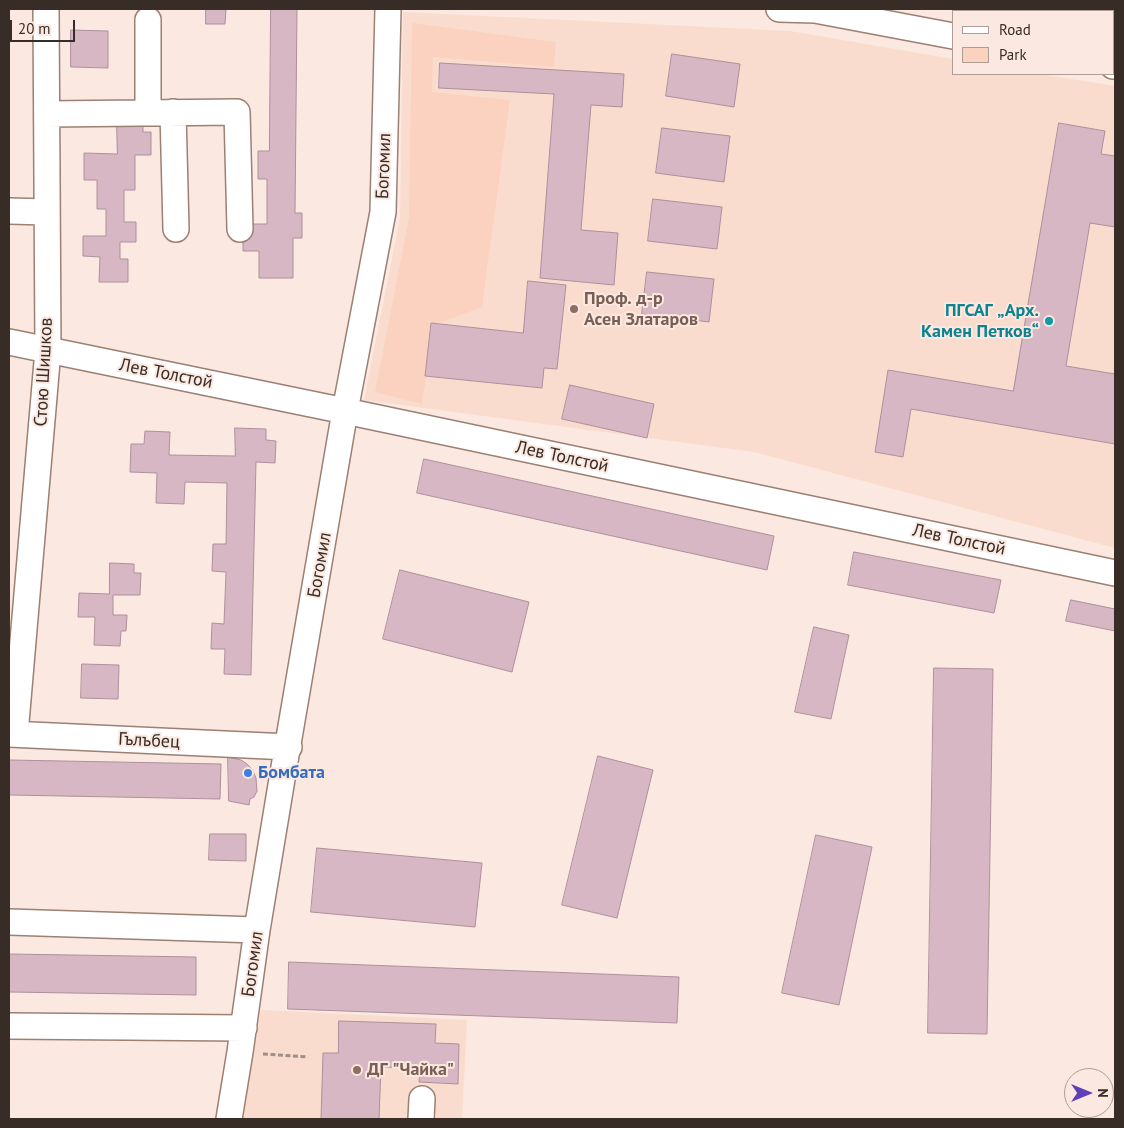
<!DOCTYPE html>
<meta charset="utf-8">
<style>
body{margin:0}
#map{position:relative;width:1124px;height:1128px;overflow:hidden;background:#fbe8e0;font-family:"PT Sans",sans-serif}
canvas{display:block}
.frame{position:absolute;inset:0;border:10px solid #372c26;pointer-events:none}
.legend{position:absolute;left:952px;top:10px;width:162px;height:65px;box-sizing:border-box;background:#fbe8e0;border:1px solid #ad9d96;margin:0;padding:6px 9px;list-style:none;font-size:15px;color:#372c26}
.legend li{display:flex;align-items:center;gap:10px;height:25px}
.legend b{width:25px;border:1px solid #ad9d96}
.north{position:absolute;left:1064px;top:1068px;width:50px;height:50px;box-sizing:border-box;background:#fbe8e0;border:1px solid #ad9d96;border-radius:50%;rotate:90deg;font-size:14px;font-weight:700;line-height:20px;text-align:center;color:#372c26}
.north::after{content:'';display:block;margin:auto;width:18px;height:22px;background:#5f40b8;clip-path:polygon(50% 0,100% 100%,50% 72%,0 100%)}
.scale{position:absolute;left:10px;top:20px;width:65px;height:22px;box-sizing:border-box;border:2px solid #372c26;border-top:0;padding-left:6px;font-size:15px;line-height:18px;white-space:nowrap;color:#372c26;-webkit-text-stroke:4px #fbe8e0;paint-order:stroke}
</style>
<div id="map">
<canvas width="1124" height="1128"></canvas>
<div class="frame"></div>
<ul class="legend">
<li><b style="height:6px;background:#fff"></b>Road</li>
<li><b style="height:14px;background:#fbd2bf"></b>Park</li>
</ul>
<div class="north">N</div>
<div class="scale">20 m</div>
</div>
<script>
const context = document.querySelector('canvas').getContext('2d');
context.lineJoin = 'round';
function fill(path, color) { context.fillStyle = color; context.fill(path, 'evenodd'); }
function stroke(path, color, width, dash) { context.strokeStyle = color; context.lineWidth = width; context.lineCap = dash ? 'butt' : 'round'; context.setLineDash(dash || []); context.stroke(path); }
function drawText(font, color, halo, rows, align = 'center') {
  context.font = font + ' "PT Sans",sans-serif'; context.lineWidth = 4; context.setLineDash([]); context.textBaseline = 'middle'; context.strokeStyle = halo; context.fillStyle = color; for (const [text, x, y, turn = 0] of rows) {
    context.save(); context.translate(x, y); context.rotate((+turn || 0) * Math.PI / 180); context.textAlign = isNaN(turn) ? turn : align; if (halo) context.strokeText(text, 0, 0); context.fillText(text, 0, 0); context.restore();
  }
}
const built = new Path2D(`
 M403,12L790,31L953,59V74H1040L1115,86V548L754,452L364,400L400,218Z
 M261,1010L467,1020L462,1119H241Z`);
const green = new Path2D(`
 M412,23L556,42L554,67L433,57L432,92L510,100L482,307L434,325L422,404L375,392L409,218Z`);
const building = new Path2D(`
 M206,9H226L225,24H206Z
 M271,9H297L295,213H302V238H293V278H259V251H243V224H267V179H258V151H269Z
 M1061,9H1115V40H1113V11H1060Z
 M71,30L108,31V68L71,67Z
 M672,54L740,64L734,107L666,96Z
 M440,63L624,74L622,107L591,105L581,230L618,233L614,285L540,278L554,94L439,88Z
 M1059,123L1105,131L1101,154L1115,156V227L1090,223L1066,366L1115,374V444L911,409L903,457L875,452L888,370L1013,391Z
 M117,124H143V132H151V155H135V190H124V222H136V242H120V259H128V282H99L100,257L83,256V236H106V209H97V180H84V153L117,154Z
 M662,128L730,136L724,182L656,173Z
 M653,199L722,207L717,249L648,241Z
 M647,272L714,279L709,322L642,314Z
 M528,281L566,285L557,369L544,368L542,388L425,376L431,323L523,333Z
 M570,385L654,404L647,438L562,419Z
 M235,428L266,429V440L276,441L275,463L256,462L251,675L224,674L225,649H211L212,623L224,624L226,572L212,571L213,544H226L227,483L185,482L184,504L156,503L157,473L130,472L131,444H144L145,431L170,432L169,455L235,456Z
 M424,459L774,536L767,570L417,493Z
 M854,552L1001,580L994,613L848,585Z
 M110,563L134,564V573H141L140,595H113V615H127L126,631H121L120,646L94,645L95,617H78L79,593L109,594Z
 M400,570L529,602L512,672L383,639Z
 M1071,600L1115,609V631L1066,621Z
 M814,627L849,635L831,719L795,712Z
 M82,664L119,665L118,699L81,698Z
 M934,668L993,669L987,1034L928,1033Z
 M598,756L653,770L617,918L562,905Z
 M228,757L241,760L247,764L252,769L256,778L257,791L254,797L250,799L249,805L229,801Z
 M9,760L221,764L220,799L9,795Z
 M210,834H246V861L209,860Z
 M816,835L872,847L839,1005L782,993Z
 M317,848L482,863L475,927L311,912Z
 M9,954L196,957V995L9,992Z
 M289,962L679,977L677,1023L288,1009Z
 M339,1021L436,1024L435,1043L459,1044L458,1084L419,1082L420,1068L381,1067L379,1119H321L323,1053H338Z`);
const path = new Path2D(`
 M263,1054L308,1057`);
const minor = new Path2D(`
 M779,9L815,10L953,36
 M148,20V113
 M1113,66H1115
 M173,112L176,229
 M47,114L237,112L240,229
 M9,211L47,212
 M9,342L345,411L1115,573
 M9,734L289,747
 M15,734L48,350L46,9
 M9,922L257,930
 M9,1026L244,1028
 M229,1119L240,1052L257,930L283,773L345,411L383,212L388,9
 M421,1119L422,1099`);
const markers = [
 [574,309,5,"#8d6e63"],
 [1049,321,5,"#0f9aa8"],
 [248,773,5,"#3f7fe0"],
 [357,1070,5,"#8d6e63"]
];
const streetNames = [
 ["Богомил",384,166,-88],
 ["Стою Шишков",44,372,-87],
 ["Лев Толстой",166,374,11],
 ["Лев Толстой",562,457,12],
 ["Лев Толстой",959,540,12],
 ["Богомил",320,565,-80],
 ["Гълъбец",149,741,3],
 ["Богомил",253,964,-82]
];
const educationNames = [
 ["Проф. д-р",584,299],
 ["Асен Златаров",584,320],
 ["ДГ \"Чайка\"",367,1070]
];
const cultureNames = [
 ["ПГСАГ „Арх.",1039,311],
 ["Камен Петков“",1039,332]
];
const shopNames = [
 ["Бомбата",258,773]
];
fill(built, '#fadcce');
fill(green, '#fbd2bf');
fill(building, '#d6b7c3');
stroke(building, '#ae909c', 1);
stroke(minor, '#9b8073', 28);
stroke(path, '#9e8f88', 3, [5, 2.5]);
stroke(minor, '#fff', 25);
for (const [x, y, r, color] of markers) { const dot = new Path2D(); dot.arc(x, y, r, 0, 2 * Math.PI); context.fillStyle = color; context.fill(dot); stroke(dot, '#fbe8e0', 2); }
drawText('18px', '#372c26', '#fbe8e0', streetNames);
drawText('bold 18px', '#785e54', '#fbe8e0', educationNames, 'left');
drawText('bold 18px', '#0d838f', '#fbe8e0', cultureNames, 'right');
drawText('bold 18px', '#366cbe', '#fbe8e0', shopNames, 'left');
</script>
